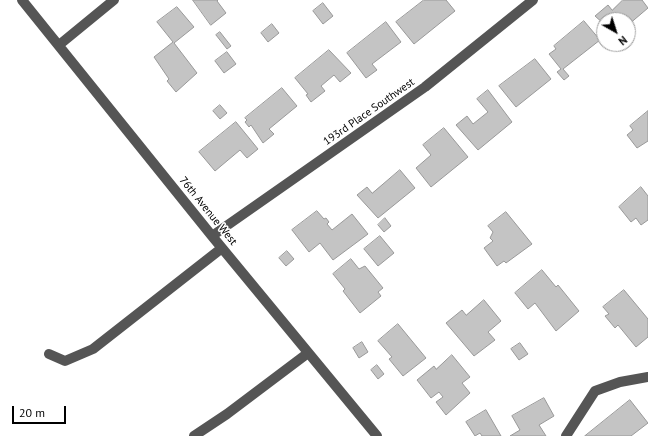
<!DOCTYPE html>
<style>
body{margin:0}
#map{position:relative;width:648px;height:436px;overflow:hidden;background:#fff;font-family:"PT Sans",sans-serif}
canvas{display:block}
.north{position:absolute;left:596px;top:12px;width:40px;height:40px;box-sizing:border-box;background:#fff;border:1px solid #999;border-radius:50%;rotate:141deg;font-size:11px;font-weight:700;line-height:16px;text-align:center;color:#000}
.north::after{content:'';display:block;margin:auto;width:14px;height:18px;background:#000;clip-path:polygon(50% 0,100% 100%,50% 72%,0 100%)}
.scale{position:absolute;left:12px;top:406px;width:54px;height:18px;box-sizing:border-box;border:2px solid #000;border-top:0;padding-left:5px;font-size:12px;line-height:14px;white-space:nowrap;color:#000;-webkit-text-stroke:3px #fff;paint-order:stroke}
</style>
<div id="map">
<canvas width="648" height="436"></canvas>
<div class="north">N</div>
<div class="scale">20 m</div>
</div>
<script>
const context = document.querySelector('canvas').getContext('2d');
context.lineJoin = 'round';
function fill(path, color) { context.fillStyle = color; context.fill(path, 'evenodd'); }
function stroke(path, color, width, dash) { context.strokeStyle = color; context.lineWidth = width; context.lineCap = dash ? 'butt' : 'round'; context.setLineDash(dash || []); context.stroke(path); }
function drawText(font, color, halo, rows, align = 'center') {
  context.font = font + ' "PT Sans",sans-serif'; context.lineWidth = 3; context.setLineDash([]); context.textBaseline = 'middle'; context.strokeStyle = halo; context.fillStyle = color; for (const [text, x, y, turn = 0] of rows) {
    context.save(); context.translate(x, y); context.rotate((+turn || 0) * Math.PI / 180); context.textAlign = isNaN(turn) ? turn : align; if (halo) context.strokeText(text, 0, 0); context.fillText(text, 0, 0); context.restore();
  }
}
const building = new Path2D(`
 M193,0H218L217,1L226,13L211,25Z
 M424,0H446L455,11L414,44L396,22Z
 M623,0H642L648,8L628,25V20H604V24L595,16L608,5L612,10Z
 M323,3L333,16L323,24L313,11Z
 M177,7L194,27L174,43L197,73L176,92L167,81L169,79L154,57L173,42L157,22Z
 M584,21L600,40L563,69L569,76L564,80L557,72L561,69L549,54L556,49L554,46Z
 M386,22L401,42L372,64L377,70L366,78L347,53Z
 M272,24L279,33L268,42L261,33Z
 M220,32L231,46L227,49L216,35Z
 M329,50L351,73L340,82L334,75L321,86L325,91L311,102L306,95L308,94L295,78Z
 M227,52L236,64L224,73L215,61Z
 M535,59L551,79L516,107L499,86Z
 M282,88L297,106L269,129L274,134L263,143L251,125L249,127L245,122L247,120L245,118Z
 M488,90L512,122L478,150L456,125L467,116L473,124L488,112L477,99Z
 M220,105L227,113L220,119L213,111Z
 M648,111V141L637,148L627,135L633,130L630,126Z
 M236,122L258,149L247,158L240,150L215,171L199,152Z
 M444,128L468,157L431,187L416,168L431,155L423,145Z
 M400,170L415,188L378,218L357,195L367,187L372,193Z
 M641,187L648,196V220L641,225L636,218L631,222L619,207Z
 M317,211L324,219L326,218L329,222L327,224L332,230L352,214L368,234L333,260L320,243L309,252L292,230Z
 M506,212L532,244L506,263L504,261L497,266L484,248L493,241L490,238L493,232L488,226Z
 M385,218L391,226L384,232L378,225Z
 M380,236L394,253L378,266L364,249Z
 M287,251L294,259L286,266L279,258Z
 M351,259L359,269L365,266L383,288L378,292L381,296L360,313L343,291L345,289L333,274Z
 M542,270L556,287L558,285L579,311L556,331L535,303L528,309L515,293Z
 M624,290L648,319V337L636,347L618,325L615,328L605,316L609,314L603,307Z
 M484,300L501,321L488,332L495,340L474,356L446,323L462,310L466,315Z
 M398,324L426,358L403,376L389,359L392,357L378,341Z
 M362,342L368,352L359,358L353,348Z
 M520,343L528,354L519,360L511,349Z
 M452,355L470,377L462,383L470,393L446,415L436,402L443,397L439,392L431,398L417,380L434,366L436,369Z
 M377,365L384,374L378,379L371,370Z
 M544,398L554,416L539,425L546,436H510L520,430L512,416Z
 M630,400L648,423L631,436H585Z
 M486,410L501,436H482L480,433L475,436L466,422Z`);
const minor = new Path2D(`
 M22,0L212,236L377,436
 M59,45L114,0
 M212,236L425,87L533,0
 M49,354L65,361L93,349L222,248
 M194,436L227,414L308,353
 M566,436L595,391L620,382L648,377`);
const streetNames = [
 ["193rd Place Southwest",369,112,-35],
 ["76th Avenue West",208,211,51]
];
fill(building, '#c4c4c4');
stroke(building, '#999', 1);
stroke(minor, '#555', 10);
drawText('11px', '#000', '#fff', streetNames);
</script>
